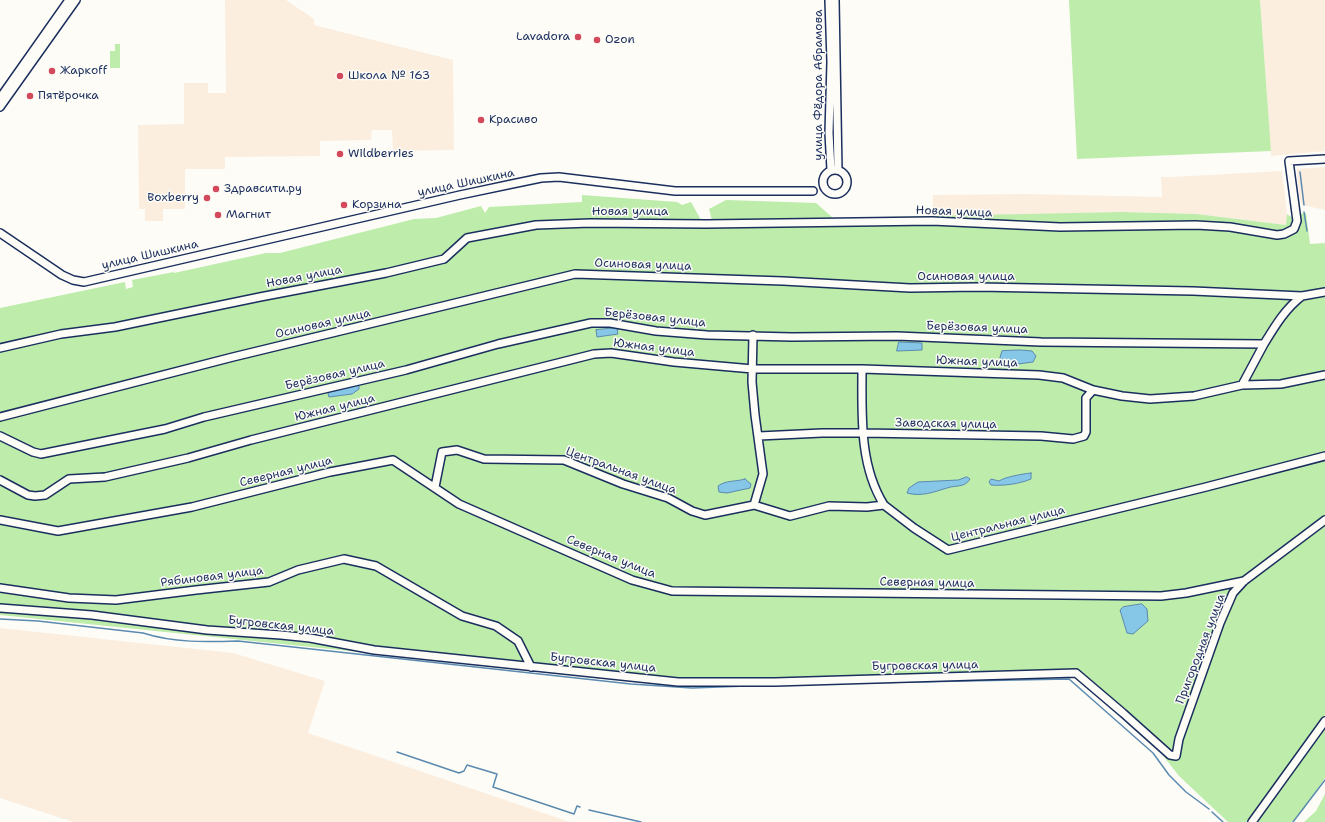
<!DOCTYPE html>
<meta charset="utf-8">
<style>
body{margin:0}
canvas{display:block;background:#fdfcf7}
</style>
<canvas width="1325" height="822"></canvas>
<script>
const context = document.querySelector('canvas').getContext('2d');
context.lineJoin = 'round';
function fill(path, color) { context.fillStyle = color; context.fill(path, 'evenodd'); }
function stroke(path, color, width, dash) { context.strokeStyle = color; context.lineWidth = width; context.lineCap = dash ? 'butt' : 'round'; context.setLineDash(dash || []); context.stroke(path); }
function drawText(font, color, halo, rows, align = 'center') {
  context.font = font + ' "Shantell Sans",sans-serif'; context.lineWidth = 3; context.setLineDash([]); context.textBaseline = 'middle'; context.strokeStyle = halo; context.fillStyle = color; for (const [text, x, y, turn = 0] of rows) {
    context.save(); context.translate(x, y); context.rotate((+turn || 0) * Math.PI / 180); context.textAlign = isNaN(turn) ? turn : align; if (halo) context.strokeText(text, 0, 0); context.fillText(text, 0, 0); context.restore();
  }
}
const built = new Path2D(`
 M225,0H286L314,19V25L453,60L454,150L393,151L392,130H372L371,140L320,141V156L225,157V169H185V209H163V221H145V209H139L138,125L184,124V83H208V93H226Z
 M1260,0H1325V151L1271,156Z
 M1325,167V210L1302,205L1299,196L1297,169Z
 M1282,171L1287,214V225L1196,214L1122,212L932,217L933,195L1025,194L1162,197L1161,177H1172Z
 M0,628L233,653L325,681L308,733L570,822H73L0,798Z`);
const green = new Path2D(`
 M1069,0H1260L1271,151L1077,159Z
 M115,44H120V68H110V51H115Z
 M582,195L677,202L682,205L691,202L701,220H712L709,209L726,200L816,203L833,218L1122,212L1196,214L1286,225L1287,214L1298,222L1300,214L1306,213L1310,244L1325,243V778L1304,809L1292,822H1228L1179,776L1157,748L1076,675L690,686L0,615V308L125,282L126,289L133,287L132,280L174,272V273L266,253H280L414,219L436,218L481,206L485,213L489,207L582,202Z
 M1325,794V822H1304L1316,811Z`);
const water = new Path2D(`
 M617,328L618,334L597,337L596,330Z
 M899,342L922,343V350L897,351Z
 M1021,350L1032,351L1036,356L1033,362L1018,364L1001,361L1000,357L1002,351Z
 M357,384L359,386V389L352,394L329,397L328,394L330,390Z
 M1031,473V479C1019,484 1004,486 991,485L989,482L991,479L999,481C1005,477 1022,474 1031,473Z
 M967,477L970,479C965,488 955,485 947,488C934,492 921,497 907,493L909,488L918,482L958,480Z
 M745,479L751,484L750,488L727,493L719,492L718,486C726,480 735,482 745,479Z
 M1142,604L1147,609L1148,621L1133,634L1127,633L1120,610L1123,607Z`);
const stream = new Path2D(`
 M1300,172L1304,205
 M1304,212L1307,231
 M0,619L38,621L143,633C174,643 206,642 238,641L631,684L692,688L774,685
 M860,683L1069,679L1153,753L1169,775L1186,792L1209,809
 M397,752L459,773L464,771L467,765L497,774L493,787L574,814L577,806L580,807
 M589,810L641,822
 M1212,812L1223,822
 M1293,822L1325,780`);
const minor = new Path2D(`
 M829,0L831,62L829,133L831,170
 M835,0L838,170
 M0,98L69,0
 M0,107L76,0
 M823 182a12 12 0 1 1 24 0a12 12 0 1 1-24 0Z
 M0,233L62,275L73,280L84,282L460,195L512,184L541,178L559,177L675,191H813
 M753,335L752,382L755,415L763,474L754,505
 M0,348L61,334L115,327L260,297L386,273L444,259L467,238L536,225L590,223L706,224L932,221L1060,227L1196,225L1230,227L1277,235L1284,234L1294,229L1297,221L1289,161L1325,159
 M862,369C862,415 859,465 884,505
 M1242,385L1264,344
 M0,417L233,357L575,274L783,281L910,288L978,287L1193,291L1302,296L1325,292
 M0,436L33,452L41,454L165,429L204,417L406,370L498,344L591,323H610L656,331L707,335L792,337L897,336L1041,342L1264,344C1275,326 1285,309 1302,296
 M759,436L822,433H863L1041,436L1073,439L1084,436L1086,432V398L1093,390
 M0,480L28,495L35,496L45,495L69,479L105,477L188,458L251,440L594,354L611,353L674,362L753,369H862L1039,375L1063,378L1093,390L1122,396L1150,399L1194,396L1242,385L1281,384L1325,375
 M435,487L442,452L457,450L484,459L564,460L623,484L668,498L692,511L705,515L754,505L790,516L829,506L867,507L884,505L914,528L948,550L1206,487L1325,456
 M0,520L58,531L192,507L330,472L393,460L459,504L632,580L672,591L1161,596L1186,593L1244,581
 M0,588L69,598L116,600L196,590L269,582L298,570L344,559L376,566L462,616L496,626L518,641L531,667
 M0,608L92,615L207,630L281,635L310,638L374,650L678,682H775L1076,673L1123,713L1170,755L1176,756L1179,739L1220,623L1233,593L1244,581L1325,520
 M1252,822L1325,721`);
const markers = [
 [578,37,4,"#d1495b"],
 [597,40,4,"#d1495b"],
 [52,71,4,"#d1495b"],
 [340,76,4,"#d1495b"],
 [30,96,4,"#d1495b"],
 [481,120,4,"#d1495b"],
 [340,154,4,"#d1495b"],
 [216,189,4,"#d1495b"],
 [207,198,4,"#d1495b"],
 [344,205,4,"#d1495b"],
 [218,215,4,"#d1495b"]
];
const poiNames = [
 ["Lavadora",570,37,"right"],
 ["Ozon",605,40],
 ["Жаркoff",60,71],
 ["Школа № 163",348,76],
 ["Пятёрочка",38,96],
 ["Красиво",489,120],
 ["Wildberries",348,154],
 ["Здравсити.ру",224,189],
 ["Boxberry",199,198,"right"],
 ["Корзина",352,205],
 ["Магнит",226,215]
];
const streetNames = [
 ["улица Фёдора Абрамова",819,85,-90],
 ["улица Шишкина",466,183,-12],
 ["Новая улица",630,212],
 ["Новая улица",954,212,2],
 ["улица Шишкина",150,255,-13],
 ["Осиновая улица",643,265,2],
 ["Новая улица",304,277,-11],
 ["Осиновая улица",966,277],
 ["Берёзовая улица",655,318,6],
 ["Осиновая улица",323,324,-13],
 ["Берёзовая улица",977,328,2],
 ["Южная улица",654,348,7],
 ["Южная улица",977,362,2],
 ["Берёзовая улица",335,375,-13],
 ["Южная улица",335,408,-14],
 ["Заводская улица",946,424,1],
 ["Центральная улица",621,471,20],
 ["Северная улица",286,472,-14],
 ["Центральная улица",1008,524,-14],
 ["Северная улица",611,557,22],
 ["Рябиновая улица",212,577,-7],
 ["Северная улица",927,583,1],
 ["Бугровская улица",281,626,6],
 ["Пригородная улица",1201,649,-69],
 ["Бугровская улица",603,663,6],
 ["Бугровская улица",925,666,-1]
];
fill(built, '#fbeedf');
fill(green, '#bdecab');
fill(water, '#86c6e7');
stroke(water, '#5b8ab0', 1);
stroke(stream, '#5b8ab0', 1.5);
stroke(minor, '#1b2f5e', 10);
stroke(minor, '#fdfcf7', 7);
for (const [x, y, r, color] of markers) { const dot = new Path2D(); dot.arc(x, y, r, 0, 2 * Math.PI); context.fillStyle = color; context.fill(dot); stroke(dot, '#fdfcf7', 1.5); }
drawText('12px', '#1b2f5e', '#fdfcf7', poiNames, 'left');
drawText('12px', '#1b2f5e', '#fdfcf7', streetNames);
</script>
